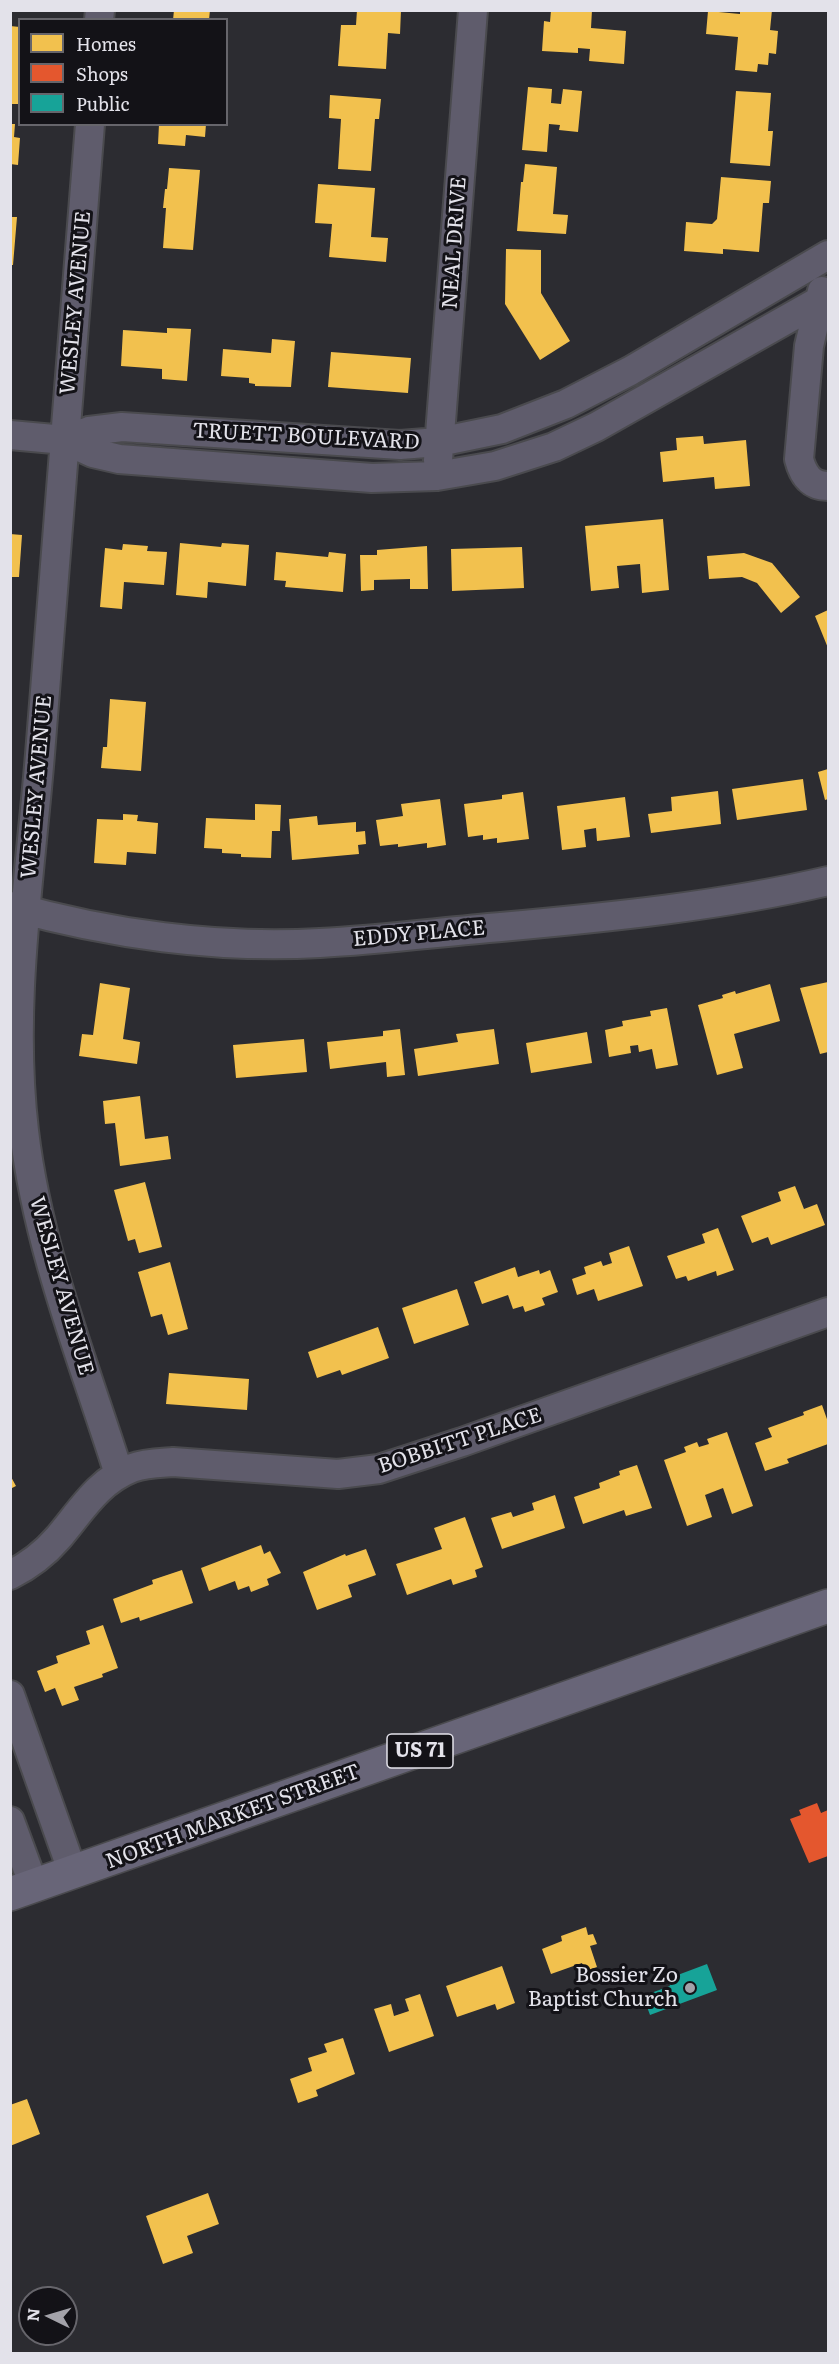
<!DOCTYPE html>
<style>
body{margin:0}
#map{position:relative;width:839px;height:2364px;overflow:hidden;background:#2c2c31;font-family:Literata,serif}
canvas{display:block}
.frame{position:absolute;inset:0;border:12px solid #e3e2ea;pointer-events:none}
.legend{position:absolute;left:18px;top:18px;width:210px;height:108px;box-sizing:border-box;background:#131217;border:2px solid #66656b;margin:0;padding:8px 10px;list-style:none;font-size:18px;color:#e3e2ea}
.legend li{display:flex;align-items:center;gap:12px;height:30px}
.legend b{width:30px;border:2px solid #66656b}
.north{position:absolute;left:18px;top:2286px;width:60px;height:60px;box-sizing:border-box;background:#131217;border:2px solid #66656b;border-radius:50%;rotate:275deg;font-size:16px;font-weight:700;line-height:24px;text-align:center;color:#e3e2ea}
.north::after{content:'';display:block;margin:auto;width:21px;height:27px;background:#a3a2a9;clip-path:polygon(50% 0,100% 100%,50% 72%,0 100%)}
</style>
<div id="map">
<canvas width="839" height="2364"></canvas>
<div class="frame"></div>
<ul class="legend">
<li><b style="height:16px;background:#f2c14e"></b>Homes</li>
<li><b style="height:16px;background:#e4572e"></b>Shops</li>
<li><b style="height:16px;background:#17a398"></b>Public</li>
</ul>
<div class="north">N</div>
</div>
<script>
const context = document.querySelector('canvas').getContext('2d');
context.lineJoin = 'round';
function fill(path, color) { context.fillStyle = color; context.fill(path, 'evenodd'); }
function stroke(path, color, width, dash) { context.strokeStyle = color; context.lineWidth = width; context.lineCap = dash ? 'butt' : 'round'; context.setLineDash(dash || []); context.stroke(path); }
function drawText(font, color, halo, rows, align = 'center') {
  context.font = font + ' Literata,serif'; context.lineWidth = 6; context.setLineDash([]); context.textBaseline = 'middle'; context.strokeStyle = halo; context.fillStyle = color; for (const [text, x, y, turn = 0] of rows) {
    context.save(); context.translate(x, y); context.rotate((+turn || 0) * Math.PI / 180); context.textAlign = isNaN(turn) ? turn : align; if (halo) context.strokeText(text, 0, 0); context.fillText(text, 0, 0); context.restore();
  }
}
const homes = new Path2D(`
 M174,10H210L209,20H173Z
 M357,10H401L400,34L388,33L386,69L338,66L341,25H356Z
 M551,10H592L591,28L626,31L624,64L589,61L590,49L578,48V53L542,51L544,21L550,22Z
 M740,10H772L770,30L778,31L776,54L769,53L768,65L758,64L757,72L735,70L738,37L706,34L708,11L740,14Z
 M10,26L20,27V104H10Z
 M528,87L552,89L551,103L561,104L563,89L582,91L578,132L559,130L560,125L549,124L547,152L522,150Z
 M736,91L771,93L768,131H773L770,166L730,163Z
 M330,95L381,99L379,119H375L371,171L338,169L341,119L329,118Z
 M10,124H15L14,137L20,138L18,165L10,164Z
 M159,124H206L205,137L186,135L185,146L158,144Z
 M525,164L557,167L553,214L568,215L566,234L517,231L521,182H523Z
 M169,168L200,170L193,250L163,248L166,208H163L165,189H167Z
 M721,177L771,181L769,203H763L759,252L723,249V254L684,251L686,222L712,224L717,219Z
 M318,184L375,188L371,237L388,238L386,262L329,257L332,224L315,223Z
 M10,217H17L13,265H10Z
 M506,249L541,250V293L570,341L540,360L505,304Z
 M167,328L191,329L187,381L162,379V369L121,366L123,330L167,333Z
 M272,339L295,341L291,387L255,386V384L249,383V378L221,376L223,349L271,353Z
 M331,352L411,358L408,393L328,387Z
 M703,436L704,444L746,440L750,486L715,489L714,477L663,482L660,452L677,450L676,438Z
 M663,519L669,590L642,593L640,564L617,566L619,588L591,591L585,526Z
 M10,534L22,535L19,577H10Z
 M180,543L221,547L222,543L249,545L246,586L208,582L207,598L176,595Z
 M123,544L148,546L147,551L167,552L164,585L124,582L122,609L100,607L105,548L122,550Z
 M427,546L428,589H410V579L374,580V590L361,591L360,555H377V550Z
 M522,547L524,588L452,591L451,549Z
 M276,552L328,557L329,552L346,554L343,592L285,587L286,581L274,580Z
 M744,553L772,563L800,597L781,613L757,583L742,577L709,579L707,556Z
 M828,610V648L815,616Z
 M110,699L146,702L141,771L101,768L103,747H107Z
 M828,769V799L825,800L818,772Z
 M803,779L807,810L737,820L732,789Z
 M718,791L721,824L651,833L648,814L672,811L671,797Z
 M523,792L529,839L497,843V838L483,840V835L468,837L464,804L502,799V795Z
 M625,797L630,837L597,841L596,828L584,830L586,847L562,850L557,806Z
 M440,799L446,845L427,848V843L398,847V844L380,846L376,820L403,816L401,804Z
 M255,804L281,805L280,831H272L271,858L241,857V854L222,853V849L204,848L206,818L255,820Z
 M123,814L138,815L137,821L158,823L156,854L127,852L126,865L94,863L97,819L123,820Z
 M317,816L318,825L356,822V832L365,831L366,844L358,845L359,854L292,860L289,819Z
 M828,982V1052L820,1054L800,988Z
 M100,983L130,988L123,1039L140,1042L137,1064L79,1056L82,1034L93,1035Z
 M770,984L780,1021L734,1034L743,1068L717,1075L698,1005L723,998L722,995L735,991L736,994Z
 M667,1008L678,1065L656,1069L652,1049L639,1052L638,1045L630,1046L631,1053L609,1057L605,1030L623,1026L622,1021L651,1016L650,1011Z
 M400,1029L405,1075L387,1077L386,1062L330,1069L327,1042L383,1036V1031Z
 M494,1029L499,1064L418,1076L414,1049L458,1042L456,1034Z
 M587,1032L592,1063L531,1073L526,1043Z
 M304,1039L307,1072L236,1078L233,1045Z
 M140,1096L145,1139L168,1136L171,1159L120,1166L115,1123L105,1124L103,1101Z
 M145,1182L162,1247L139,1253L135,1239L128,1241L114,1190Z
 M795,1186L804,1209L817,1204L825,1225L771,1245L768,1237L752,1243L741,1216L781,1201L778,1192Z
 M718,1228L734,1270L717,1276L716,1271L688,1281L686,1276L676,1279L667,1256L705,1243L702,1234Z
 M629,1246L643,1286L598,1301L594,1289L577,1295L572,1279L586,1274L584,1267L601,1261L603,1266L612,1263L609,1253Z
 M170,1262L188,1329L168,1335L162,1314L151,1317L138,1272Z
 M515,1267L518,1277L539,1270L540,1274L550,1270L558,1292L542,1298L545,1305L525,1312L523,1306L513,1309L508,1295L482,1304L474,1282Z
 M457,1289L469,1325L414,1344L402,1308Z
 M378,1327L389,1358L342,1375L340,1370L317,1378L308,1352Z
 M169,1373L249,1379L247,1410L166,1404Z
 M822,1405L828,1422V1444L787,1459L789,1463L765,1471L755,1443L772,1437L768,1428L804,1415L803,1412Z
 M727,1432L753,1506L732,1514L723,1488L705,1495L712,1517L687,1526L664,1460L686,1452L684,1447L697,1442L699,1447L709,1444L707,1439Z
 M637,1465L652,1508L626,1516L624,1510L583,1524L574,1497L600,1488L599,1483L620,1475L619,1471Z
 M10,1475L16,1486L10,1489Z
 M555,1495L565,1528L502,1549L491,1518L511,1512L513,1517L534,1510L532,1503Z
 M465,1517L483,1567L475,1570L477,1577L453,1585L451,1579L407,1595L396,1564L442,1549L434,1528Z
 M261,1545L264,1554L270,1551L281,1573L267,1579L269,1585L251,1592L249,1586L238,1590L235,1581L209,1591L201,1568Z
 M366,1549L376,1575L348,1585L352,1597L317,1610L303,1572L345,1554L346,1556Z
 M182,1570L193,1603L140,1621L139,1617L121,1623L113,1599L153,1584L152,1580Z
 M103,1625L118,1668L102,1674L103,1677L74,1687L79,1700L62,1706L55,1688L45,1692L37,1671L58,1663L56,1656L90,1644L86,1631Z
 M586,1927L588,1935L593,1934L597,1944L590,1946L597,1967L585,1971L582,1963L551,1974L542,1949L562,1941L561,1936Z
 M502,1966L515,2003L497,2010L495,2004L457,2017L446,1986Z
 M420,1994L434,2036L389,2052L374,2009L391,2004L394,2016L409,2011L405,1999Z
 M343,2038L355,2074L316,2090L318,2096L298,2103L290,2079L312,2071L308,2058L327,2052L324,2044Z
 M27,2099L40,2134L10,2146V2105Z
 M208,2193L219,2224L187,2236L193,2253L163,2264L146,2216Z`);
const shops = new Path2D(`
 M817,1803L821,1813L828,1810V1856L809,1863L790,1819L801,1815L799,1810Z`);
const public = new Path2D(`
 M707,1964L717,1990L650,2015L643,1996L670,1986L667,1979Z`);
const minor = new Path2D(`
 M99,20L100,10
 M90,124C73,334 57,544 40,754C30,879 9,1005 24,1131C38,1250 83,1360 119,1474
 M822,291L809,346L799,459C803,475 811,486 828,486
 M10,435L65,440L93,453L119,459L372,478L437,476L495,466L554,447L596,427L828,296
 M65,440L89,431L122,427L400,445L439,442L502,429L566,404L630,371L828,255
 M438,460L473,10
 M10,906C109,934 217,949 320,943C380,940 441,932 501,927C611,917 721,906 828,881
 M10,1575C28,1566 46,1552 58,1538C81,1511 98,1481 132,1468C145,1463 159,1463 173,1462L338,1474L379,1469L462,1442L828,1312
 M10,1695L73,1873
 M10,1821L34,1886`);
const major = new Path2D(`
 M10,1894L828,1606`);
const markers = [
 [690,1988,6,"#a3a2a9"]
];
const shields = [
 [420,1751,66]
];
const shieldNames = [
 ["US 71",420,1751]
];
const streetNames = [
 ["NEAL DRIVE",455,243,-86],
 ["WESLEY AVENUE",76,303,-85],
 ["TRUETT BOULEVARD",306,437,3],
 ["WESLEY AVENUE",37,787,-85],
 ["EDDY PLACE",419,934,-5],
 ["WESLEY AVENUE",61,1286,74],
 ["BOBBITT PLACE",460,1441,-18],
 ["NORTH MARKET STREET",233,1817,-20]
];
const poiNames = [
 ["Bossier Zo",678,1976],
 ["Baptist Church",678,2000]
];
fill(homes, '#f2c14e');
fill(shops, '#e4572e');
fill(public, '#17a398');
stroke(minor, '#4a4a4e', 32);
stroke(major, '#4a4a4e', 36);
stroke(minor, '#5f5c6c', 28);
stroke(major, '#686578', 33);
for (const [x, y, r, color] of markers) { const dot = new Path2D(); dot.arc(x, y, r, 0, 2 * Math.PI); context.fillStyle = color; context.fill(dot); stroke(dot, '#131217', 2); }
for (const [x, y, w] of shields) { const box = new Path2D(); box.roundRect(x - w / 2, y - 17, w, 34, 4.5); context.fillStyle = '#131217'; context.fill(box); stroke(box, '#e3e2ea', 1.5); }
drawText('bold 20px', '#e3e2ea', null, shieldNames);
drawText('21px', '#e3e2ea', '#131217', streetNames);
drawText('21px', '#e3e2ea', '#131217', poiNames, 'right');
</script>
